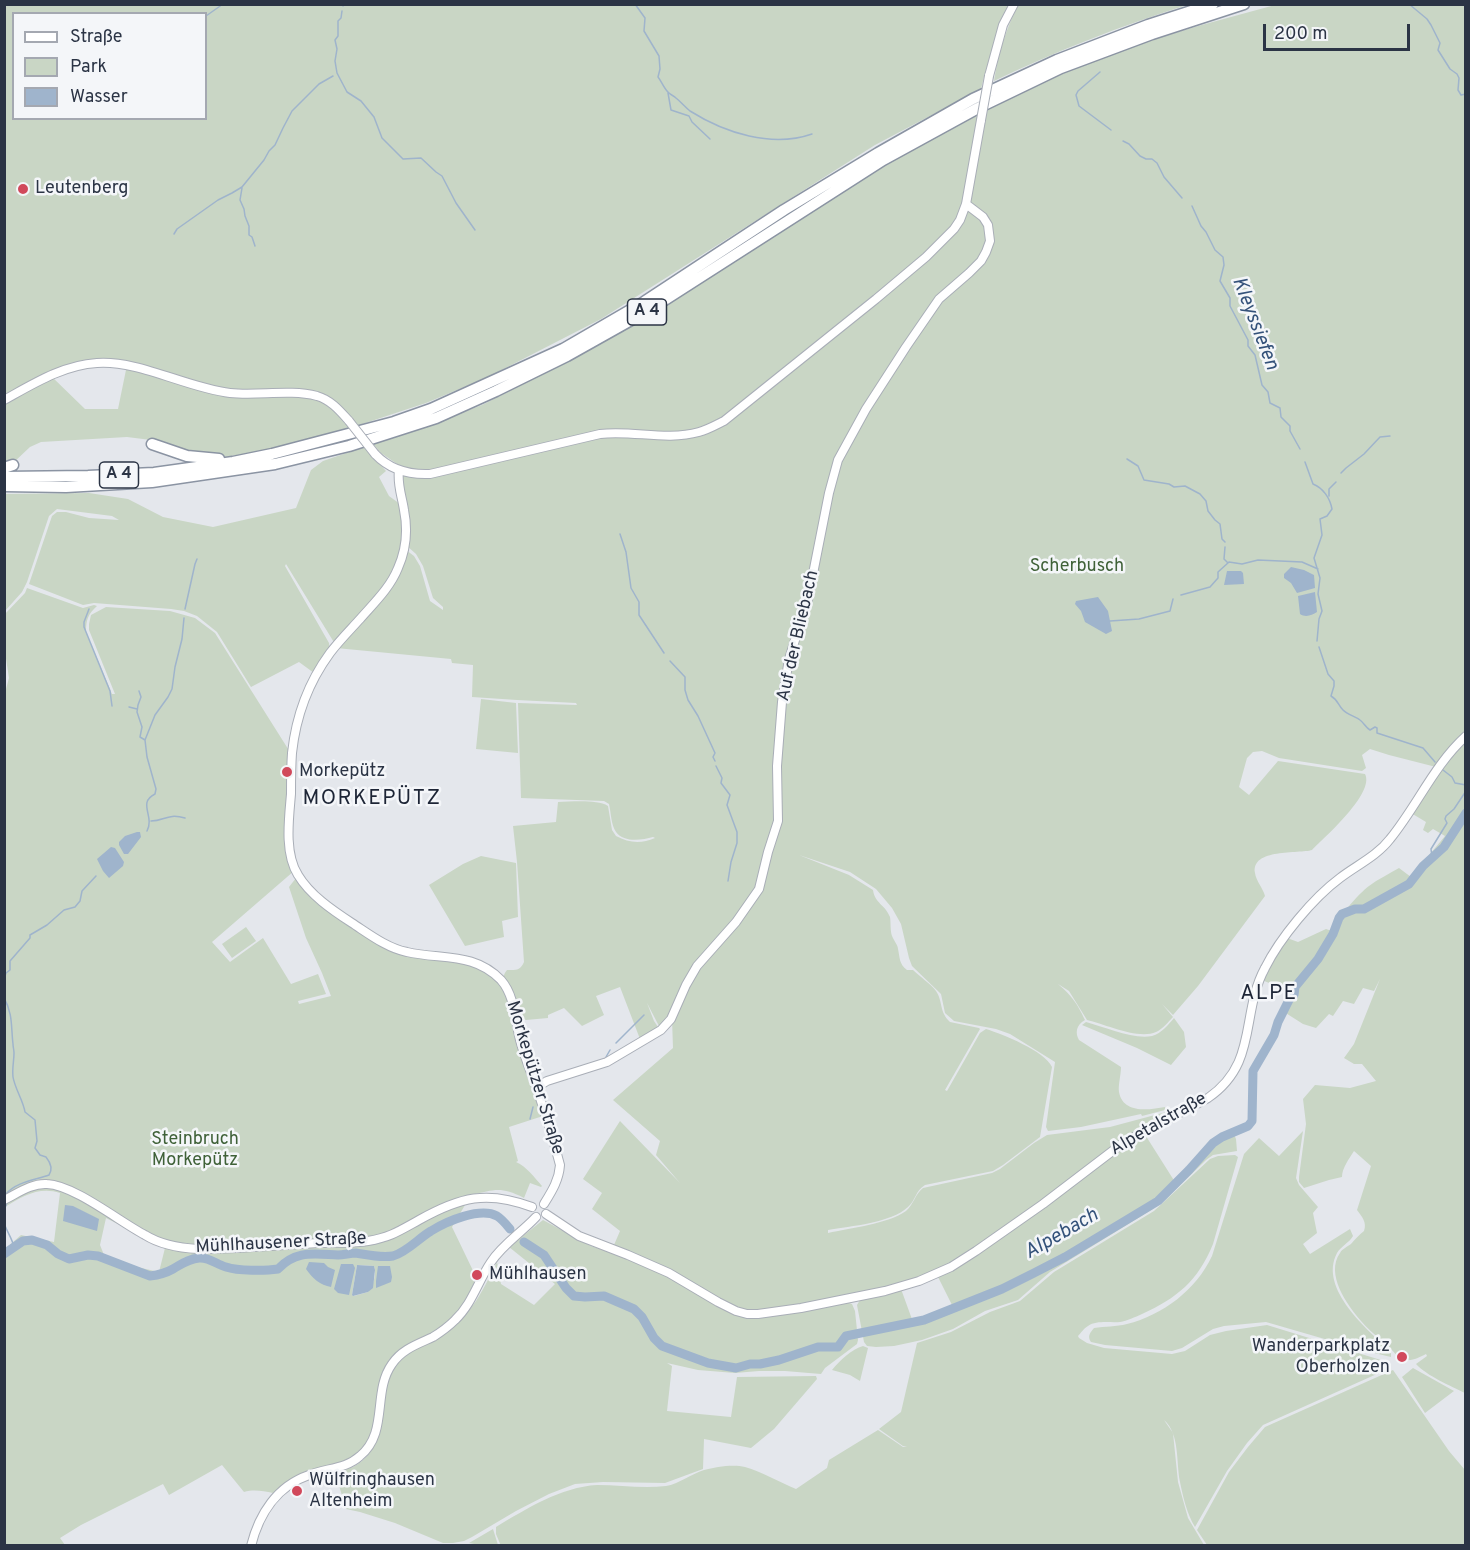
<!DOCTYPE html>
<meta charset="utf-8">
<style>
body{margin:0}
#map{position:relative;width:1470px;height:1550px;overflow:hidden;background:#e4e7ec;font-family:Overpass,sans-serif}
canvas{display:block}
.frame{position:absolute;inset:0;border:6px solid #2b3445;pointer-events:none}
.legend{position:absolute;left:12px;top:12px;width:195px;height:108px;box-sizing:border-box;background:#f4f6f9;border:2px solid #a4a8b1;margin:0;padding:8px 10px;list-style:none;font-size:18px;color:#2b3445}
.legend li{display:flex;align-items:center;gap:12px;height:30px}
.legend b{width:30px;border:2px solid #a4a8b1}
.scale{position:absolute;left:1263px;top:24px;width:147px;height:27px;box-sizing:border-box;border:3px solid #2b3445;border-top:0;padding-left:8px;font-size:18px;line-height:21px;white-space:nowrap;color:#2b3445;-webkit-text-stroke:4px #f4f6f9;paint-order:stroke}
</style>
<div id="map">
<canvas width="1470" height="1550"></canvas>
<div class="frame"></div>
<ul class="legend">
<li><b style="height:8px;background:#fff"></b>Straße</li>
<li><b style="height:16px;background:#c9d6c5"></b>Park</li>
<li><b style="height:16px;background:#9fb4cc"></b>Wasser</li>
</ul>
<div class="scale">200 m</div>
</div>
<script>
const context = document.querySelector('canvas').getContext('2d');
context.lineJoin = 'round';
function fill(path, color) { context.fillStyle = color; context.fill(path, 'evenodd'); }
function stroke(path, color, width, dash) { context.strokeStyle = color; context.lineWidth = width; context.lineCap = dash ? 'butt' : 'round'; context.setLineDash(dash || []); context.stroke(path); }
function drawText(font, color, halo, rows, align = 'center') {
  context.font = font + ' Overpass,sans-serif'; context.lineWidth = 5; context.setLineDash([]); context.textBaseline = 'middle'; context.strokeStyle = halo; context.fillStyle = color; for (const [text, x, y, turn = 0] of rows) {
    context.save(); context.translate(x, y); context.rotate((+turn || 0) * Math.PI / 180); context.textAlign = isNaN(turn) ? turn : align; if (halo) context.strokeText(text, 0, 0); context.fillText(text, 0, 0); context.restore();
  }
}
const green = new Path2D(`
 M5,5H1012C998,32 988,59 981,89L875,145L601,319L488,377L426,403L335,433L270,450L224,457L189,454L151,440L127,437L41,442L30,447L12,464L5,466ZM14,14H206V118H14ZM100,360L127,365L118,409H85L49,374Z
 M1018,5H1187C1121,26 1056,51 994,81C998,54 1006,29 1018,5Z
 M1275,5H1465V734L1436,767L1389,755L1370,749L1362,755L1366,768L1362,771L1279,758L1262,751L1253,752L1247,758L1239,787L1249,795L1278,761L1365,774C1375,793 1325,837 1312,850C1299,854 1251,848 1255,873C1256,881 1263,888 1265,896L1198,986L1173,1015L1162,1004L1173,1017C1168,1022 1163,1029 1156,1032C1138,1040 1105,1024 1087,1020L1069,991L1058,984C1072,996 1077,1003 1085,1020C1076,1025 1075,1033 1079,1040L1121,1067C1121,1075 1118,1085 1119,1092C1123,1114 1149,1110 1165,1107V1110L1142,1116L1141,1114L1081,1127L1048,1131L1046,1127L1055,1062L1010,1034L996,1029L954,1021L945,1013L941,994L912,966L909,958L901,924L892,908L876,889L850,872L799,855L849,875L873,890C875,904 885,904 890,917C891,923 890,930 892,936C894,941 898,945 898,949C900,958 899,964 907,970H913C920,977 930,983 936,991C943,1001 939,1012 950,1022L979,1028L980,1029L945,1090L947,1091L980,1033L986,1029C1002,1034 1045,1051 1052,1067L1040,1137L1003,1165L993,1171L925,1185C915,1191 916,1200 908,1207C891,1223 851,1226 828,1230V1233C850,1228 888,1224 906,1211C914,1204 915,1194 923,1188L992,1173L1000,1169L1034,1143L1047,1135L1110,1127L1170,1111L1171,1113L952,1263L916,1279L861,1294L773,1311L743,1310L626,1250L614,1245L620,1231L592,1209L602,1193L583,1179L620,1121L680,1183L656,1155L660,1141L613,1100L673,1048L672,1019L669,1016L659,1026L647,1003L654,1021L658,1027L640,1039L620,987L596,996L604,1015L582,1026L564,1008L548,1015V1018L526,1020L524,1019L518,1000C512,997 505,986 504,979C503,975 505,973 507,970C516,970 520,971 524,962L517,862L513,826L556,822L558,802C571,802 596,799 608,806L612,830L616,836C629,843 641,844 655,838L653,837C642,840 624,843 616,832C611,825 611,812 609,804L604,801L521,798L518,703L577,705L576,703L517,700L472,697L473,665L452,663L451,659L336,648L391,587L406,550L414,556L420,566L430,601L443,610V607L433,598L423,566L416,554L407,546L405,499L400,466L381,453L373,444L430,425L482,405L569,361L652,313L884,164L979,111L1078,67L1136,45L1198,26Z
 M364,447L386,471L379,477L389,496L400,504L403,522L402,545L388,586L335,644L286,564L285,566L329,643L330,652L314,673L299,662L251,687L217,632L197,616L184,611L171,609L94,603L83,605L29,584L52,516L57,512H66L89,518L119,520L112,516L57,509L49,516L27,582L22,592L5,611L4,494L89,493L128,499L163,517L213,527L296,508L311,470L323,461Z
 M27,588L83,608L94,605L97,606C88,614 86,620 86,632L112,694H115L89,630V624L91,615L106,607L170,611L195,618L215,633L290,752L294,871L212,942L230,962L263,938L291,984L318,974L326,994L298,1001L299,1004L331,996L322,973L306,938L289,887L296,878L386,947L468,963L489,973L499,983L506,994L543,1116L509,1127L518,1161L516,1162C527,1167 534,1177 542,1186L541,1187L530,1183L524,1198C500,1186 495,1190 471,1195L452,1227L478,1281L466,1303L448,1324L390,1364L377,1421L369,1445L350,1461L296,1478L273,1493C263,1491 254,1489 244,1492L222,1465L169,1495L163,1484L81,1525L60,1538L65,1545H5L4,1250L21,1235L54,1242L60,1193C40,1186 22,1196 5,1207L4,689H6L9,678L5,652L4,615L25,593ZM106,1218L165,1248L159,1272L106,1260L100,1245ZM357,1265L374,1266C377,1276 373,1284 368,1292L354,1296L352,1295Z
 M481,699L516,703L518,753L476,749Z
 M1465,738V1393C1451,1386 1427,1376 1416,1364L1427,1356L1426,1354C1416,1359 1409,1363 1398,1357C1387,1343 1372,1334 1361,1321C1347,1305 1325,1274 1340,1253C1342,1249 1347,1247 1351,1244C1355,1239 1359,1235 1364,1231C1367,1222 1362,1217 1357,1210L1371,1166L1354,1151C1349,1159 1342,1168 1342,1177L1329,1180L1304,1188L1299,1182V1177L1306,1124L1303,1099L1315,1085L1350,1088L1376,1081L1362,1064H1354L1344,1058L1354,1044L1380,979L1374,991L1363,988L1354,1004L1343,1001L1333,1016L1329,1014L1316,1028L1303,1024L1281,1010L1288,991L1262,980L1273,960L1287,938L1298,942L1326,929L1332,931C1335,921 1359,893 1369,886C1378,879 1389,874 1399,868L1411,877L1445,836L1433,829L1428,833L1423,830L1426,822L1411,813L1440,769Z
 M481,856L516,863L518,917L502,921L504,937L465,946L429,885L463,864Z
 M246,927L256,941L232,958L222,944Z
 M1174,1018L1184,1032L1186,1047L1171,1065L1137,1048L1082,1025L1086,1022C1105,1027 1134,1040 1152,1036C1162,1033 1168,1025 1174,1018Z
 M1232,1130L1236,1139L1237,1151L1213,1155L1206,1160L1167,1198L1153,1209L1050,1272L1018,1300L985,1311L953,1329L922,1340L894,1346L876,1347L867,1346L864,1342L857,1305L860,1300L901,1289L913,1322L934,1316L953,1307L937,1275L1105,1158L1144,1133L1175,1182L1212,1145Z
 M1303,1131L1296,1178L1299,1185L1318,1207L1313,1213L1317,1233L1303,1244L1310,1254L1350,1229L1353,1236C1349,1243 1341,1246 1337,1253C1318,1289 1368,1330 1391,1352V1357L1366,1351L1266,1322L1224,1326L1213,1329L1182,1348L1172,1351L1105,1345L1091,1342C1087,1336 1090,1333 1094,1328C1105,1326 1116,1327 1127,1324C1163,1315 1196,1290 1212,1256L1244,1154L1259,1138L1279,1156Z
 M1235,1155L1238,1157L1213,1244C1198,1281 1177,1298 1142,1314C1135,1317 1127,1321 1120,1322C1110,1323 1097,1320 1088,1326C1084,1328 1081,1333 1078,1336L1079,1338L1087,1343L1104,1348L1172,1354L1185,1351L1210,1335L1226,1331L1267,1325L1384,1361L1388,1364V1369L1263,1425L1247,1443L1227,1471L1195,1527C1187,1514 1183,1497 1180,1482C1176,1462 1180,1434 1164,1420L1173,1433L1178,1482L1188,1518L1204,1545L501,1546L496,1534V1527C526,1509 561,1487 597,1485C620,1485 643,1489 666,1486C679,1484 691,1474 704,1470C716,1467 733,1464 745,1467C762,1472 779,1482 796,1489L827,1468L829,1460L878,1430L903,1447H907L903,1446L879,1429L901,1412L917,1343L951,1332L990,1312L1020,1301L1054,1272L1154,1211L1210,1159L1218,1156Z
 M543,1220L591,1246L632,1260L667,1276L739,1315L846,1302L852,1304L855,1311L858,1340L857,1344L825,1368L821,1374L785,1371H759L735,1373L698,1370L667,1363L672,1366L667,1411L731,1417L737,1377L816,1376L817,1379L774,1429L751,1448L704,1439L703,1469L665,1483L603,1482L575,1484L549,1494L516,1511L472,1537L464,1541L453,1543H443L395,1523L360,1512L346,1509L335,1472C341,1471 347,1469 353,1467C379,1453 383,1425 385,1399C386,1387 388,1375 396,1364C408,1349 430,1342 446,1332C472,1315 484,1288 497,1262L501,1284L534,1305L555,1284L509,1247Z
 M863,1346L868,1348L860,1381L850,1375L832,1370C839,1361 852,1349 863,1346Z
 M1413,1368L1454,1391L1425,1413L1402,1377Z
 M1393,1370L1449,1451L1465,1470V1545H1207L1197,1530L1229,1472L1248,1447L1265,1427Z
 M493,1529L498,1545H479L469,1543Z`);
const water = new Path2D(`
 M1291,567L1304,570L1314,575L1315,588L1297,593L1291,583L1284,578V574Z
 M1227,571H1241L1243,573L1244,584L1224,585Z
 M1315,592L1317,612C1312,615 1306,618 1300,614L1298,596Z
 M1098,597L1108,611L1112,631L1106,634L1085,622L1081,611L1075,604L1076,601Z
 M137,832H140L141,837L128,854H124L119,845V842L125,836Z
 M111,847L115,848L124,862L123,866L109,878L103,871L97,859Z
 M65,1205L73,1206L99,1219L97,1231L63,1221Z
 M309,1262L324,1263L328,1267L335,1270L331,1287C320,1285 313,1279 306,1269Z
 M341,1264H353L355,1268L349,1295L338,1293L334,1289Z
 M357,1265L374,1266L375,1270L373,1288L368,1292L353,1296L352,1295Z
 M378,1266H390L392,1277L391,1282L376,1288V1281Z`);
const stream = new Path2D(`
 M635,4L645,18L644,31L659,56L660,69L658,77C662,82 664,89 669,93C671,95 674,96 676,98C681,102 685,107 690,111C725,133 772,148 812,134
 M1409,4L1427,19L1431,25L1440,43L1438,50L1450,69L1457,74L1459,78L1458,90L1461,95L1466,94
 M343,6L345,4
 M342,11L341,18L338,21V36L335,40L337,49L335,61L337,73L347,92L361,101L374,117L382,138L403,159L421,158L436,172L442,176L456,203L475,230
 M206,16L223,4
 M1100,72L1078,91L1076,95L1079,106L1111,130
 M668,93L671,110L689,116L692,122L710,139
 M1123,141L1129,144L1140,156L1146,159H1152L1157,163L1164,177L1182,198
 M242,188L240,200L244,209L245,216L249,226V235L252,237L255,246
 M1192,206L1201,226L1206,232L1215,250L1223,257L1224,265L1220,281L1230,298V306L1248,340V346L1255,355L1262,385L1268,392L1270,403L1280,408L1281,417L1290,426V431L1300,449
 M174,234L177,229L218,200L232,193L242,187L264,160L269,151L275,145L283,128L292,111L319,84L333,76
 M1127,459L1138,466L1144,480L1169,484L1174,487L1185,486L1200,494L1206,501L1208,511L1215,520L1220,524L1222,539L1225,542
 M1305,462L1313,484C1323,488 1330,498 1332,509L1327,516L1320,519L1322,535L1314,558L1320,578L1318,594L1322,611L1319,619L1317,641
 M1341,473L1346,468L1364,454L1380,437L1390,436
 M1329,496V489L1336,482
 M620,534L626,552L631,588L639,602V615L664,653
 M1225,547L1224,559L1228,563
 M1181,595L1210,587L1218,578V572L1229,562L1242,564L1258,560L1302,562L1318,569
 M89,609L84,622V627L110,691L112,706
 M185,609L195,564L197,559
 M1110,621L1139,619L1170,611L1173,599
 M1319,647L1328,674L1334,681V686L1331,696C1338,700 1338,705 1343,710C1348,715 1355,716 1360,720C1364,723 1366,728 1370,730L1375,727L1377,728V733L1423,748L1435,762
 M670,661L685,677V690L688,700L698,716L715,753L713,757L715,761
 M139,691L141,697L138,705L137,712L142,727L140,737L145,740L147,757L156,789L155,794C137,803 155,816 147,831
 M129,707L137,709
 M145,740L155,715L168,697L172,689L175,667L182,639L184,618
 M716,766L722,778L721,783L730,795L727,805L737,832V843L731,862L728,881
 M1443,770L1452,777L1455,783L1466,785
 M151,821C165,821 167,813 185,818
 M1432,857L1431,849L1447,823L1445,819L1446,816L1454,809L1466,791
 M4,979L6,973L10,970V961L30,938V935L47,925L64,910L75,907L80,901L82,891L96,876
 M4,998C13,1013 11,1028 13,1044C13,1047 14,1050 14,1053C14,1061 12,1068 13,1077C15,1089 23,1100 25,1112L35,1120L37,1141L35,1148L40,1155L46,1157C50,1162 53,1169 49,1175C35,1180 16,1182 6,1194
 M616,1043L644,1015
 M606,1057L610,1050
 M530,1119L533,1107
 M4,1210L7,1203
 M4,1223C7,1232 12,1238 14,1247`);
const river = new Path2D(`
 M524,1242L544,1255L566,1288L574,1296L585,1297L604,1296L634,1309L642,1317L654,1338L662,1346L708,1363L736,1368L750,1364H760L779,1360L818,1347H838L846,1336L924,1320L1002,1289L1034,1273L1065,1257L1158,1201L1189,1170L1213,1143L1222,1137L1248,1126L1252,1121L1253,1071L1274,1035L1278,1022L1291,996L1294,995L1295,987L1318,959L1333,934L1339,918L1342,914L1355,909H1364L1409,884L1423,866L1444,847L1466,813
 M4,1254L23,1241L32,1240L47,1245L58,1254L69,1259L88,1255L98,1256L150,1276C158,1275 166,1273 173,1269C182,1264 188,1259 199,1258C209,1257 216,1264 226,1267C238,1271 265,1271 278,1269C296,1250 313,1254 338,1255C344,1255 350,1253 356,1253C368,1255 380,1258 393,1256C407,1252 419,1238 431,1231C447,1221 480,1207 497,1216C502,1219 506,1224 510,1229`);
const secondary = new Path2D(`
 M989,76L1003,25L1014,4
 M4,400C33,384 63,365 97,363C139,360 187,388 230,393C259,396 289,389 317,396C331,400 340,411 349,421
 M375,454C390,470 408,475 430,474L600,434C633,430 666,441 699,432C707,430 716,425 724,421L876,299L926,257L954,229L960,220L966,204L981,120
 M399,470C397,485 402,496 404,510C408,530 406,550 398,568C390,588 374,603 360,619C350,630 339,641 330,653C308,683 296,716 292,753C291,767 291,781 291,794C289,818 284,853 298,875C310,895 332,910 352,923C369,934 387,948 407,952C442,960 474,952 501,980C515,996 515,1020 520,1040C525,1059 533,1077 539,1095C547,1119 554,1142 560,1165C559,1180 552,1191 544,1204
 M537,1087L547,1081L607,1062L661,1030L671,1019L686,985L697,966L736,922L759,889L768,852L778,821L777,766L782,702L789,659L808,599L829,493L838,460L866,409L906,347L939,299L969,273L981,261L986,252L990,241L988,225L983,217L966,204
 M4,1200C18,1193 32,1183 47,1184C74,1185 120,1222 145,1235C161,1245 179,1248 198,1249C238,1249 278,1245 318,1243C334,1242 352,1244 368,1241C391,1237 399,1231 419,1220C460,1197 487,1190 532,1207
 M546,1214L579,1236L628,1255L669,1273L718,1302L736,1311L747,1314H758L801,1308L885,1291L919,1281L951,1267L976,1251L1043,1204L1123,1143L1208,1098C1259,1063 1240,1014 1265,968C1280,938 1313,898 1340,878C1357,865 1377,856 1390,839C1417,806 1434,765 1466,736
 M251,1546C259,1514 277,1486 309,1475C326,1468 346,1469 360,1456C389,1432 372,1392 392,1364C402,1349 418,1344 433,1337C441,1332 449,1326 455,1320C472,1304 478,1281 491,1262C503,1244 521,1233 536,1217`);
const highway = new Path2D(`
 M152,444L187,456L219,459
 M4,468L13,465
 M4,477L88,476L154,473L233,462L272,454L394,422L431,409L563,349L644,302L784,210L878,153L973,99L1057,60L1148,25L1213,4
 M4,486L66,487L152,482L275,464L349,446L436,418L496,391L567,356L649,310L883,160L978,108L1061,68L1152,34L1244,4`);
const secondaryBridge = new Path2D(`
 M981,120L989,76
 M349,421L375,454`);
const markers = [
 [23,189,6,"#d1495b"],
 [287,772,6,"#d1495b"],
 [477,1275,6,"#d1495b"],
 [1402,1357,6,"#d1495b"],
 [297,1491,6,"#d1495b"]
];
const shields = [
 [647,312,39],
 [119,475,39]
];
const shieldNames = [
 ["A 4",647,312],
 ["A 4",119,475]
];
const poiNames = [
 ["Leutenberg",35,189],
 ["Morkepütz",299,772],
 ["Mühlhausen",489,1275],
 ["Wanderparkplatz",1390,1347,"right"],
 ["Oberholzen",1390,1368,"right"],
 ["Wülfringhausen",309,1481],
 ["Altenheim",309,1502]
];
const parkNames = [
 ["Scherbusch",1077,567],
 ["Steinbruch",195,1140],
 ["Morkepütz",195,1161]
];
const streetNames = [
 ["Auf der Bliebach",799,636,-77],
 ["Morkepützer Straße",534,1078,73],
 ["Alpetalstraße",1159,1125,-30],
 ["Mühlhausener Straße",281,1244,-3]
];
const waterNames = [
 ["Kleyssiefen",1254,324,69],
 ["Alpebach",1062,1235,-30]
];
const quarterNames = [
 ["MORKEPÜTZ",372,800],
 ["ALPE",1269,995]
];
fill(green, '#c9d6c5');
fill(water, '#9fb4cc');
stroke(stream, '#9fb4cc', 1.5);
stroke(river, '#9fb4cc', 9);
stroke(secondary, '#a9aeb7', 10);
stroke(highway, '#8b94a3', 13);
stroke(secondary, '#fff', 8);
stroke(highway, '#fff', 10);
stroke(secondaryBridge, '#a9aeb7', 10, []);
stroke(secondaryBridge, '#fff', 8);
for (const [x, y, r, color] of markers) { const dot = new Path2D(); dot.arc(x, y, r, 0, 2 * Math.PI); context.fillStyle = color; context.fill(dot); stroke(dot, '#f4f6f9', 2); }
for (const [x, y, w] of shields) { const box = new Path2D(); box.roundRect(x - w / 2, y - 13, w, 26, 4.5); context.fillStyle = '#f4f6f9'; context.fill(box); stroke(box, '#2b3445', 1.5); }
drawText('bold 16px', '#2b3445', null, shieldNames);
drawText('18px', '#2b3445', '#f4f6f9', poiNames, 'left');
drawText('18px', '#3f6138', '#f4f6f9', parkNames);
drawText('18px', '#2b3445', '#f4f6f9', streetNames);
drawText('italic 20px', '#34527a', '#f4f6f9', waterNames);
context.letterSpacing = '1.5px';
drawText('21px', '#1d2536', '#f4f6f9', quarterNames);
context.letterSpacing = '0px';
</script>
